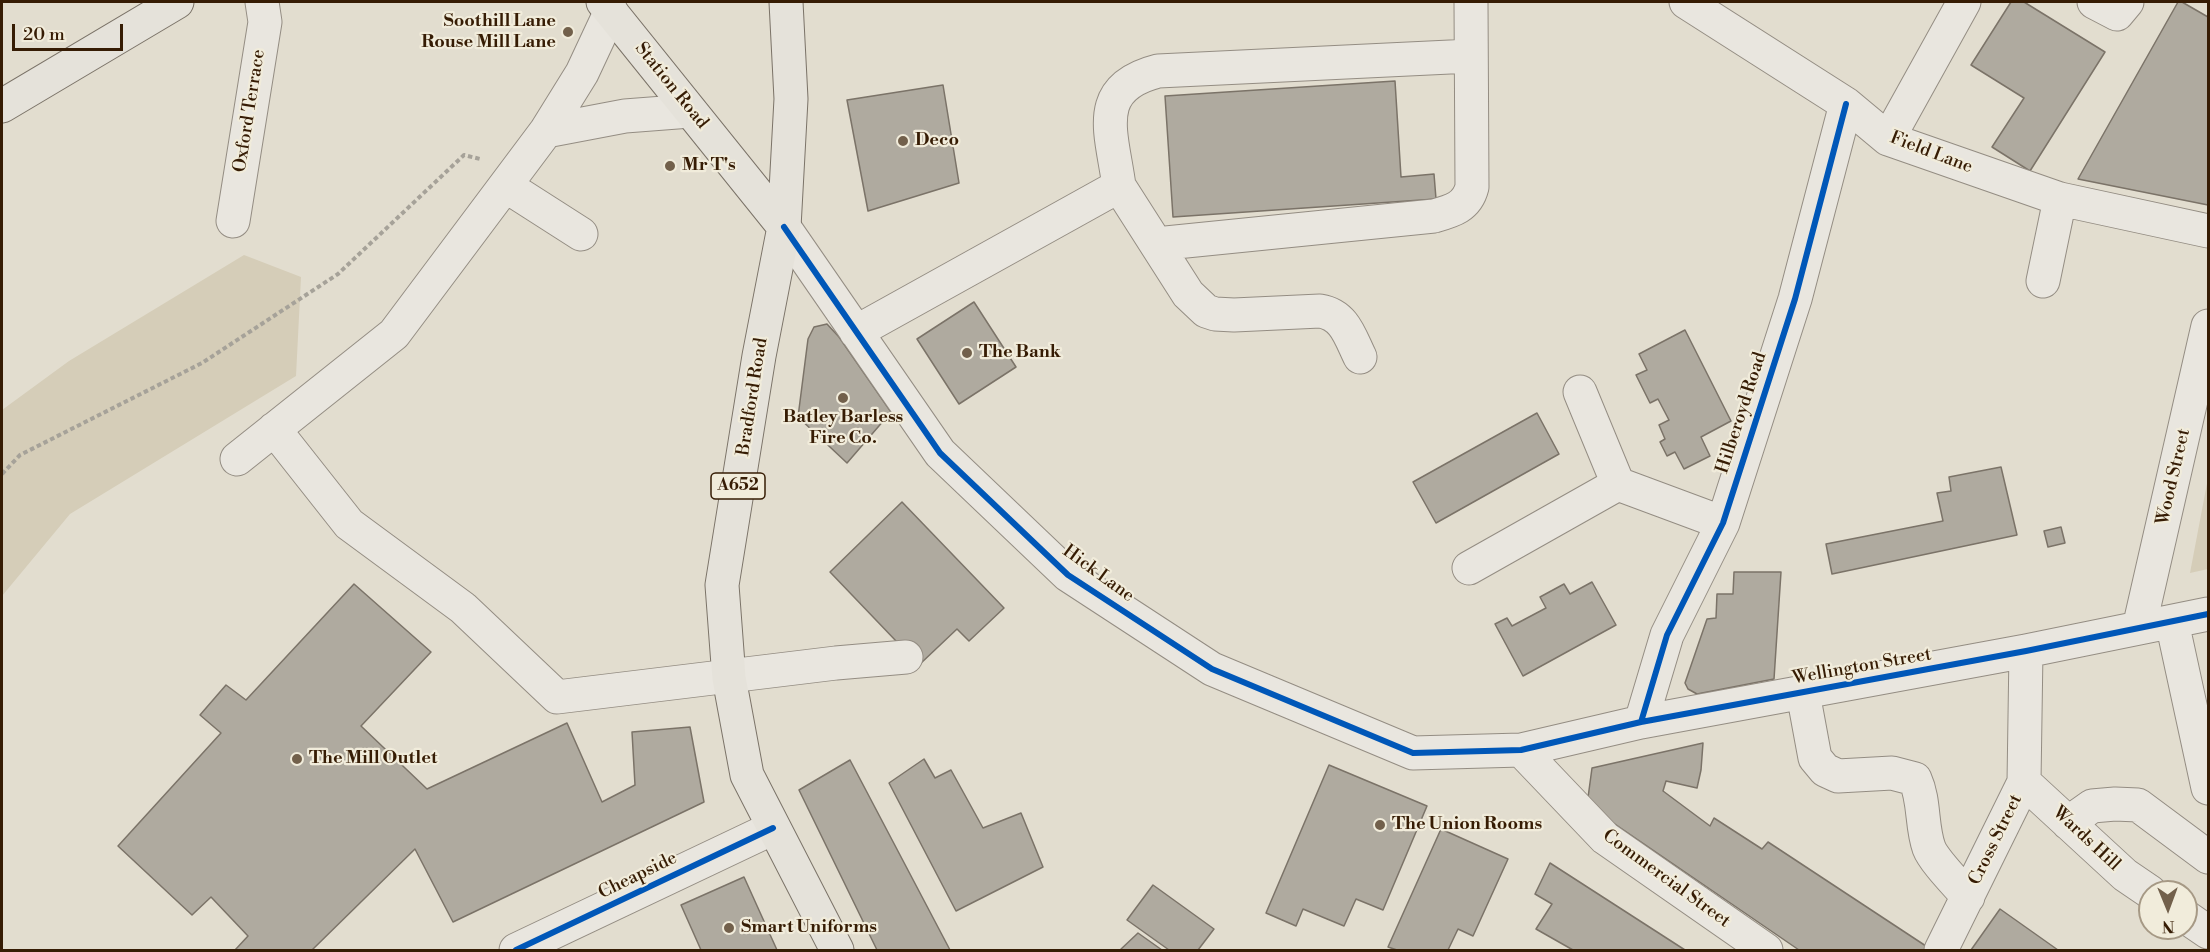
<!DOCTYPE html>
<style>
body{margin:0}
#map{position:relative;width:2210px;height:952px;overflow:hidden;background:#e2ddcf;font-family:"Libre Bodoni",serif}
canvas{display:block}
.frame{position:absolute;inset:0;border:3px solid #361c04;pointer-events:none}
.north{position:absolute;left:2138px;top:880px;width:60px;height:60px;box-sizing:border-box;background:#f1ecdb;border:2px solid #a69985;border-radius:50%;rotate:179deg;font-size:16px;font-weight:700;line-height:24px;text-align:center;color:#361c04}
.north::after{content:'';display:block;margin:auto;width:21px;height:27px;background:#72604b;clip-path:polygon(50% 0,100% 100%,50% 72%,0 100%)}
.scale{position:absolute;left:12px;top:24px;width:111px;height:27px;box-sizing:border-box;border:3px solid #361c04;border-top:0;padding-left:8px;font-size:18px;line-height:21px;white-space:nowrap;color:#361c04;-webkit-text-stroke:4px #f1ecdb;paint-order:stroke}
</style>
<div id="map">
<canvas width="2210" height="952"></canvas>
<div class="frame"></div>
<div class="north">N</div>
<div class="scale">20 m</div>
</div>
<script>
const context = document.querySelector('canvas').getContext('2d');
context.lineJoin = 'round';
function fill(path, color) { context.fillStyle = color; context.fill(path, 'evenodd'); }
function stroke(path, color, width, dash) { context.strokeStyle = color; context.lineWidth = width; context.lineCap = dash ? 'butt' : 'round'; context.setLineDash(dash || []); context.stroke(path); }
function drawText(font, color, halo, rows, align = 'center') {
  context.font = font + ' "Libre Bodoni",serif'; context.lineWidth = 4.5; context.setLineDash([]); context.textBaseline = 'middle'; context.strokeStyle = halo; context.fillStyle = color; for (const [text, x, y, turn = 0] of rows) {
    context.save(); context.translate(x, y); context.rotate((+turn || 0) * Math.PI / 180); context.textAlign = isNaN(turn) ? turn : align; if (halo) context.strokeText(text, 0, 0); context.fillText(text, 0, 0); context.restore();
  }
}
const green = new Path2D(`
 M244,255L301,277L296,376L70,514L2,596V410L69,361Z
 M2208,478V569L2190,573Z`);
const building = new Path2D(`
 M2011,2H2024L2105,52L2030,171L1992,147L2024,98L1971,65Z
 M2178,2H2182L2208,17V205L2078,179Z
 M1395,81L1401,177L1434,174L1436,199L1173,217L1165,96Z
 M943,85L959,183L868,211L847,100Z
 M974,302L1016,367L959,404L917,339Z
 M827,324L839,337L891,412L847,463L798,417L808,339L814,327Z
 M1685,330L1731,421L1701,437L1710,456L1684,469L1675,452L1667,456L1660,442L1665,439L1659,425L1669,420L1658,399L1650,403L1636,375L1647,370L1639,354Z
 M1537,413L1559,454L1436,523L1413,482Z
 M2001,467L2017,535L1832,574L1826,544L1943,521L1937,493L1951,491L1949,477Z
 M902,502L1004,608L969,641L957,629L919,665L830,572Z
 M2061,527L2065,543L2048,547L2044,531Z
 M1734,572H1781L1774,679L1697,694L1688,689L1685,683L1707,619L1716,618L1717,594H1733Z
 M1592,582L1616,625L1523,676L1495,624L1507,618L1512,626L1546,608L1540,597L1564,584L1570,594Z
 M354,584L431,652L361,726L427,789L567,723L602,802L635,785L632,732L690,727L704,802L453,922L415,849L312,950H235L248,936L211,897L192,915L118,846L221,733L200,715L226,685L246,700Z
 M1703,743L1701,770L1697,788L1666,781L1663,791L1710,826L1714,818L1762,849L1768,842L1932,950H1799L1587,805L1592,768Z
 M924,759L935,778L951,770L983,828L1021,813L1043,867L956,911L889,783Z
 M850,760L950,950H877L799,790Z
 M1329,765L1427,806L1383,910L1356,899L1344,926L1303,909L1296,926L1266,913Z
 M1441,829L1508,859L1473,936L1458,929L1448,950H1397L1388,947Z
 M1550,863L1685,950H1573L1536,929L1552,904L1535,894Z
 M744,877L777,950H701L681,905Z
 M1153,885L1214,929L1198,950H1169L1127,920Z
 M2000,909L2058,950H1971Z
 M1138,933L1162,950H1120Z`);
const path = new Path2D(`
 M2,474L20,455L202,363L338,274L464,155L480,159`);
const minor = new Path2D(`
 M1686,2L1846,104L1888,139L2060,199L2208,231
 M2094,2L2117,14L2127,2
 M546,131L625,116L690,111
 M1888,139L1964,2
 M506,186L581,234
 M1119,186L1188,294L1206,311L1215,314L1234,315L1320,311C1345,315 1350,337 1360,357
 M233,221L265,22L262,2
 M784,227L940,453L1068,575L1212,669L1413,753L1521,750L1641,722L2026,651L2208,614
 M1156,244L1434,216C1452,211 1467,207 1472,187L1471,2
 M2043,281L2060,199
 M856,332L1119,186C1112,133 1091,88 1158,71L1471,56
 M1580,392L1618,484
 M274,429L349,524L463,608L557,697L836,663L906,657
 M237,459L394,334L546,131L582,73L611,11
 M1469,568L1618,484L1723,523
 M2172,622L2208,788
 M2139,628L2208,326
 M1803,693L1815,758L1825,770L1838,776L1892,773L1915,779C1925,801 1921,826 1929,848C1934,861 1958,885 1968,897
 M1641,722L1667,635L1723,523L1795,299L1846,104
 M1521,750L1605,838L1766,950
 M2024,782L2125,875L2150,892
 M2068,823L2092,806L2115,804L2138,805L2208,857
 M2186,917L2208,932
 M516,950L773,828
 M1941,950L2024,782L2026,651`);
const major = new Path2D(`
 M603,2L784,227
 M786,2L791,99L784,227L759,356L722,585L729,678L747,775L837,950
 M2,106L177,2`);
const cycleway = new Path2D(`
 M784,227L940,453L1068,575L1212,669L1413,753L1521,750L1641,722L2026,651L2208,614
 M1641,722L1667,635L1723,523L1795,299L1846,104
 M516,950L773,828`);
const markers = [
 [568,32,6,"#72604b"],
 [903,141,6,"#72604b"],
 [670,166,6,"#72604b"],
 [967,353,6,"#72604b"],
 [843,398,6,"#72604b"],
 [297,759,6,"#72604b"],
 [1380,825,6,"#72604b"],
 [729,928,6,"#72604b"]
];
const shields = [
 [738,486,54]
];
const shieldNames = [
 ["A652",738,486]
];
const poiNames = [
 ["Soothill Lane",556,22,"right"],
 ["Rouse Mill Lane",556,43,"right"],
 ["Deco",915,141],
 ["Mr T's",682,166],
 ["The Bank",979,353],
 ["Batley Barless",843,418,"center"],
 ["Fire Co.",843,439,"center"],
 ["The Mill Outlet",309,759],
 ["The Union Rooms",1392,825],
 ["Smart Uniforms",741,928]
];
const streetNames = [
 ["Station Road",671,86,51],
 ["Oxford Terrace",250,111,-81],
 ["Field Lane",1931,153,21],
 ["Bradford Road",753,397,-81],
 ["Hilberoyd Road",1742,413,-72],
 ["Wood Street",2174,477,-77],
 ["Hick Lane",1098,574,36],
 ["Wellington Street",1862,667,-10],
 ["Wards Hill",2086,839,43],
 ["Cross Street",1996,840,-64],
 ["Cheapside",638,876,-26],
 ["Commercial Street",1666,879,36]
];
fill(green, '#d5cdb8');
fill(building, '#afaa9f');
stroke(building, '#7b7368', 1.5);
stroke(minor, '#948d83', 35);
stroke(major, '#7b7368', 35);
stroke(path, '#a6a299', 4, [4.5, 3]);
stroke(minor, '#e9e6df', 33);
stroke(major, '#e5e2da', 33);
stroke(cycleway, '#0057b8', 6);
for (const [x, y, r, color] of markers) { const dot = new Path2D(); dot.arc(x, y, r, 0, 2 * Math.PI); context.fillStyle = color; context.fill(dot); stroke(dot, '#f1ecdb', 2); }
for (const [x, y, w] of shields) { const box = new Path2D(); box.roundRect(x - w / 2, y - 13, w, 26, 4.5); context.fillStyle = '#f1ecdb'; context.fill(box); stroke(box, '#361c04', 1.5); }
drawText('bold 16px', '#361c04', null, shieldNames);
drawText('bold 18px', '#361c04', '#f1ecdb', poiNames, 'left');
drawText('18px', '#361c04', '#f1ecdb', streetNames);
</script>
